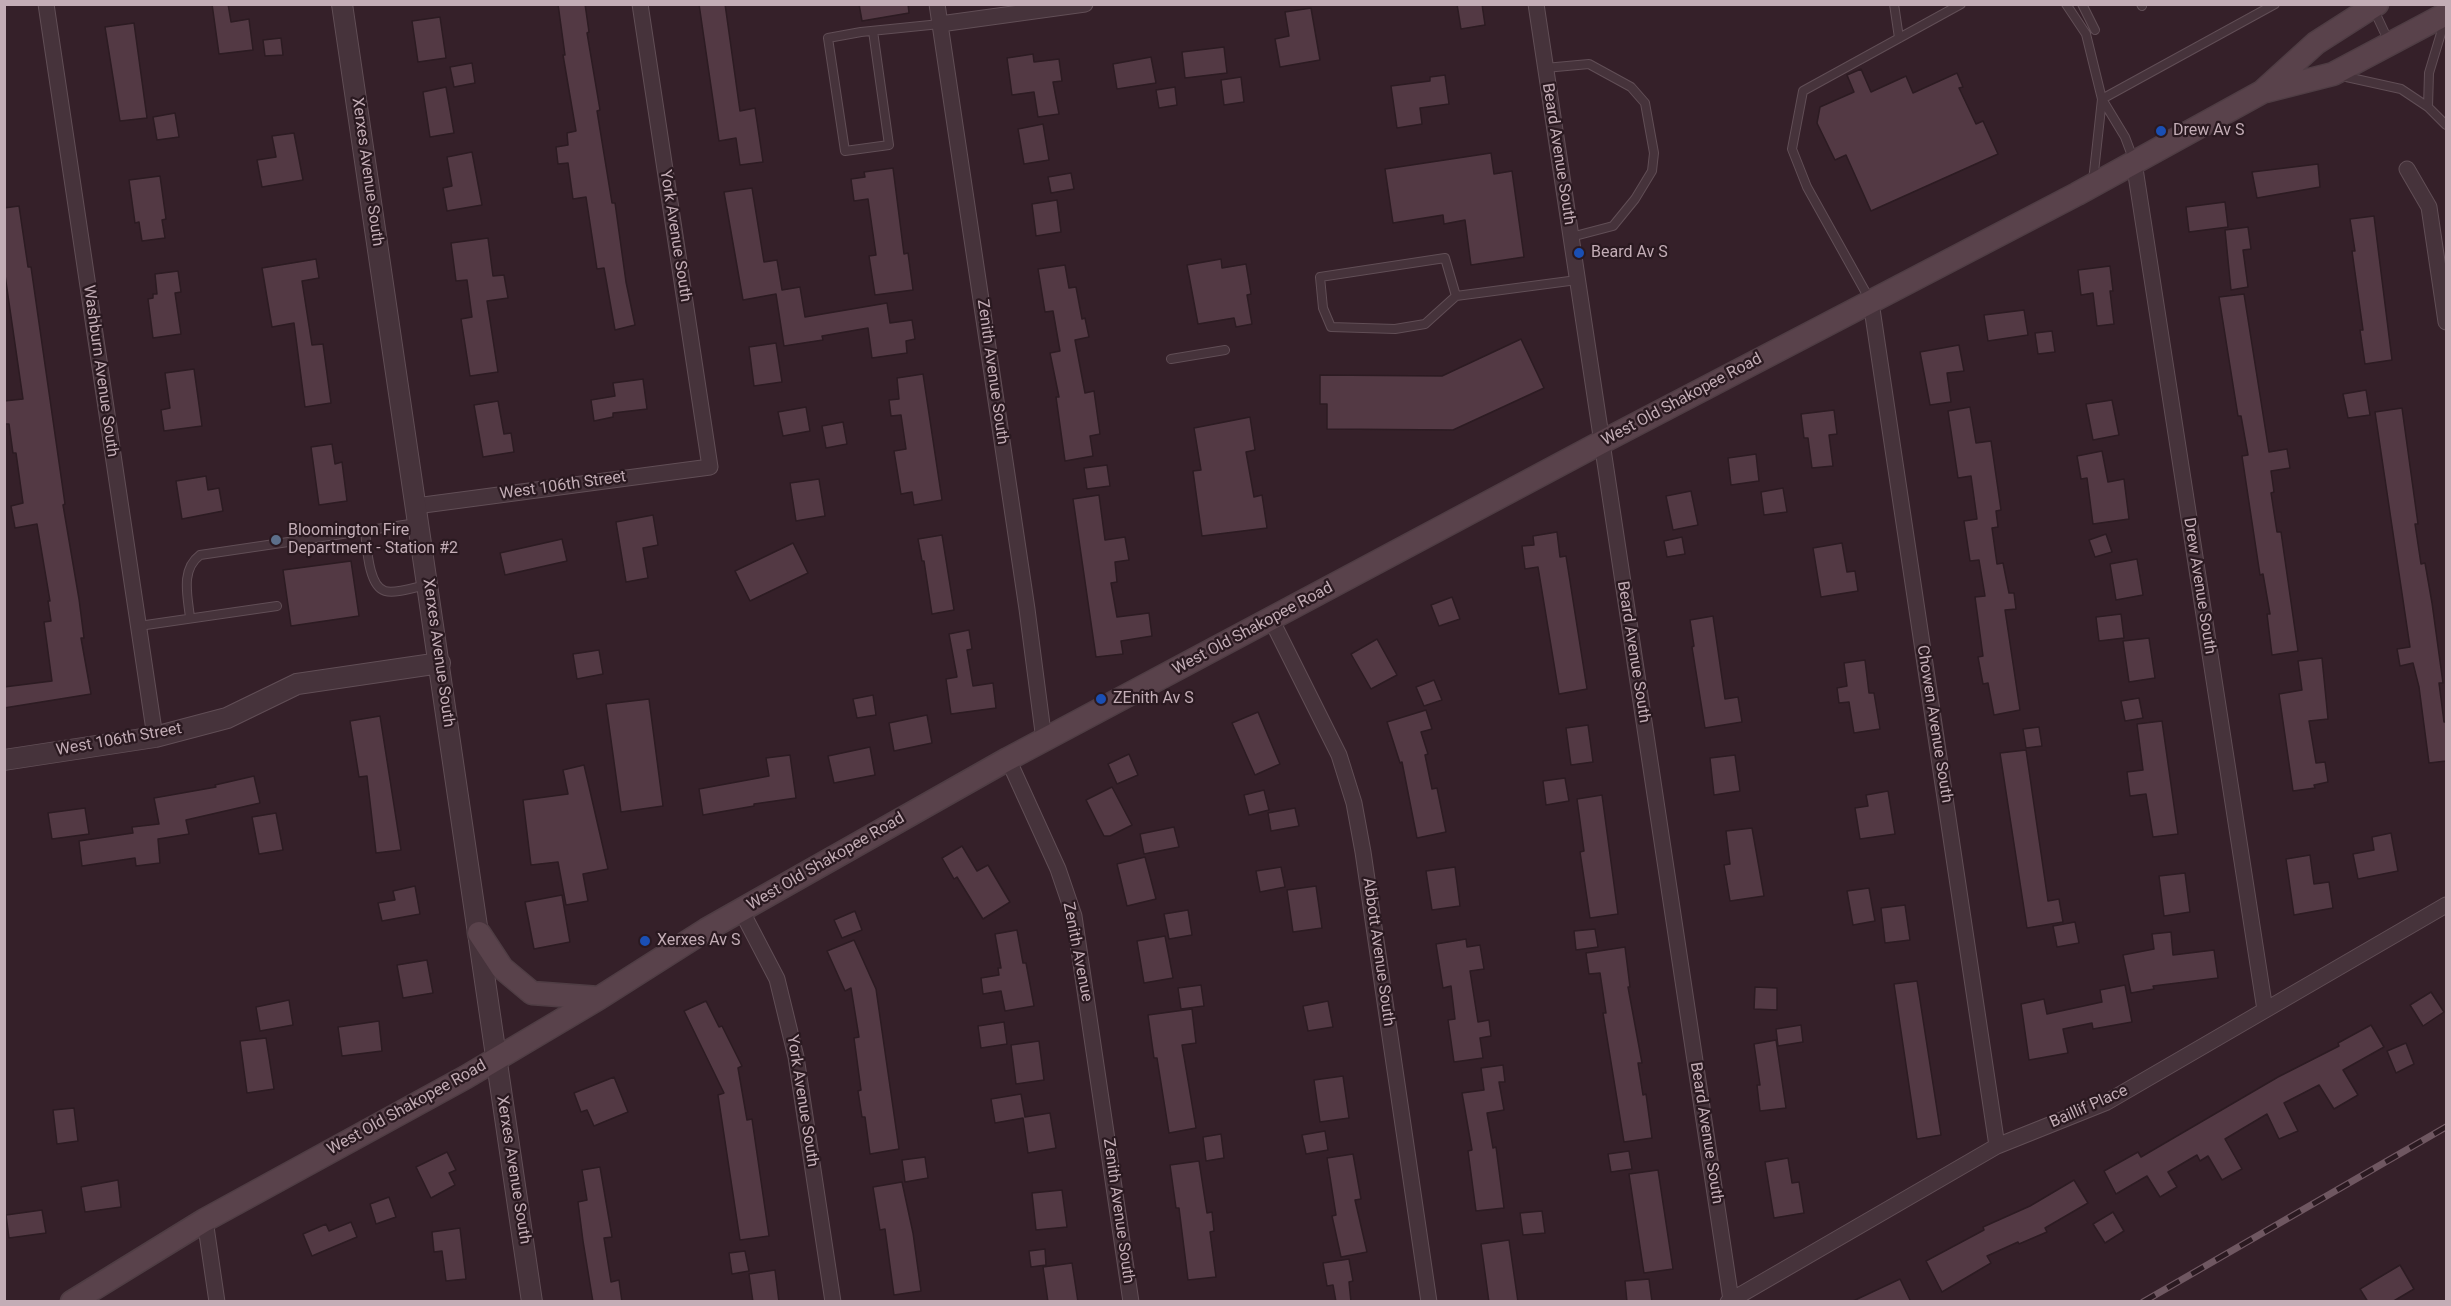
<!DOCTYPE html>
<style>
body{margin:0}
#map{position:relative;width:2451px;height:1306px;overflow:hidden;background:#352029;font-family:Roboto,sans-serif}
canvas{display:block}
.frame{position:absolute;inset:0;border:6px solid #c3adb6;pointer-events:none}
</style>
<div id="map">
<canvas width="2451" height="1306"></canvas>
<div class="frame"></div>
</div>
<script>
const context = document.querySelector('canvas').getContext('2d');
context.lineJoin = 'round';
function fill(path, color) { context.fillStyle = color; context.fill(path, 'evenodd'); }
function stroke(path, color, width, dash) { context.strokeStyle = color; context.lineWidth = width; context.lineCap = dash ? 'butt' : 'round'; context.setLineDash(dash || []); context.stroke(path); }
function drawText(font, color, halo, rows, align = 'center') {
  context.font = font + ' Roboto,sans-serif'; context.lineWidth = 4.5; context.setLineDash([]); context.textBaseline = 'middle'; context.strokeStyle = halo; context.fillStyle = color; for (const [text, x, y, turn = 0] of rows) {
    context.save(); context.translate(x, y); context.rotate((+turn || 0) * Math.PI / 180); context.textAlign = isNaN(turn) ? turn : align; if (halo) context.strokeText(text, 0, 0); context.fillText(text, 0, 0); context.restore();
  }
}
const building = new Path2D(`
 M212,4H228L231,22L249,19L253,50L219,54Z
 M558,4H585L589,32L587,33L600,110L597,111L612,203H615L626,282L635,325L615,330L604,268L597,269L586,197L573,199L568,163L558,164L556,147L568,145L567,133L576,131L563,55H565Z
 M699,4H725L740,111L755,108L763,162L740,165L736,138L719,141Z
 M859,4H908L909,13L862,21Z
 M1457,4H1482L1485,25L1461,29Z
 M1311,8L1320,60L1280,67L1275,39L1289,36L1285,12Z
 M440,17L446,58L418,62L412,21Z
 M134,23L147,118L120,121L105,27Z
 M281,38L283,55L265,56L263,40Z
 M1224,47L1227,73L1185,78L1182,52Z
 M1033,54L1034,62L1059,59L1062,81L1053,82L1059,114L1038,117L1034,92L1012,95L1007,58Z
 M1151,57L1156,83L1117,89L1113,64Z
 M472,63L475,83L454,87L450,67Z
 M1861,69L1871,92L1906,76L1913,93L1957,73L1963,87L1959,88L1976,124L1983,121L1998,154L1871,211L1846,155L1835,160L1817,123L1820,107L1854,92L1847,75Z
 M1445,75L1449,104L1420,108L1422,124L1397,128L1391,86L1430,81V77Z
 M1241,77L1244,102L1224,105L1221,80Z
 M446,87L454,133L430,137L423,92Z
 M1175,87L1177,105L1159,108L1156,90Z
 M175,113L179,137L157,140L153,117Z
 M1043,124L1049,160L1024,164L1018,129Z
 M294,133L303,180L262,187L257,160L276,157L272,136Z
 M472,152L482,205L447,211L443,188L452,186L447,157Z
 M1491,153L1494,174L1512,171L1524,257L1471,265L1465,220L1444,224L1443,215L1393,223L1385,169Z
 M2318,164L2320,187L2257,198L2252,172Z
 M893,168L904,254L908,253L913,290L875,295L869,256L876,255L868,199L854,201L851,179L865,177L864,172Z
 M1071,173L1074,189L1051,193L1048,177Z
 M160,176L166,219L162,220L165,238L142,241L139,222L135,223L129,180Z
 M752,188L764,262L777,260L782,290L800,287L805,317L887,303L890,323L912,320L915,339L906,341L907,353L872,358L868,328L822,336L823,340L784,346L776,294L743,300L724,192Z
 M1057,200L1061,232L1036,236L1032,204Z
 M2225,202L2228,227L2189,232L2186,207Z
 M19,206L28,267H31L65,504L63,505L79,599L84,638H81L91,694L4,708V687L52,681L44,622L51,621L48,601H50L37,524L15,528L11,506L23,503L16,453H13L9,424H4V401L23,399L4,268V208Z
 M2374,216L2392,360L2365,364L2360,330H2363L2352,251H2355L2350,219Z
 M2248,227L2251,249L2243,250L2248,287L2231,290L2225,230Z
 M488,238L493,276L504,275L508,298L487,301L498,372L470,376L461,319L472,317L467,280L456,281L451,243Z
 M316,259L319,278L302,281L312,345L323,344L331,403L305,407L294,323L272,327L262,268Z
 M1221,259L1222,268L1246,264L1251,294L1247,295L1252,324L1236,327L1234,318L1198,324L1187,265Z
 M1065,265L1069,288L1076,287L1082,319L1085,318L1089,337L1075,340L1085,393L1094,391L1100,434L1090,436L1093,456L1065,461L1056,397H1059L1050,353L1060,351L1053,311L1045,312L1038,269Z
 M2110,266L2113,291H2110L2114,324L2097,326L2093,293L2081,295L2078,270Z
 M178,271L181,292L175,293L181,334L153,338L148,299L153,298V294H157L155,274Z
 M2244,294L2269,452L2287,449L2290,468L2271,471L2274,492L2271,493L2277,532H2281L2298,651L2272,655L2267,614H2270L2263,574L2260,575L2242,456L2248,455L2241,416H2238L2219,297Z
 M2024,310L2028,335L1988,341L1984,315Z
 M2052,331L2055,352L2038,354L2035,333Z
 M1521,339L1544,388L1453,430L1327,429V404H1320V375L1442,376Z
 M776,343L782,382L754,386L749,347Z
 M1959,345L1964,371L1947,373L1951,402L1930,405L1920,352Z
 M194,369L202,426L164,431L161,410L170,408L165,373Z
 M923,374L942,500L914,505L912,492L901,494L894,451L906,449L901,415L891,416L889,400L899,399L897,378Z
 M643,379L647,409L613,413V417L594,421L591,400L615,396L613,383Z
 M2366,390L2370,415L2348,418L2343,394Z
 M2112,400L2119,435L2093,440L2086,404Z
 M498,401L504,434L511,433L514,452L483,457L474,405Z
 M806,407L810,431L783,436L778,412Z
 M1970,407L1976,443L1991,441L2001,510L1996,511L1998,527L1992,528L1997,564L2003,563L2009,593H2014L2016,609L2005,610L2020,710L1994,715L1988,683L1983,684L1978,657L1983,656L1975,597L1985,596L1979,560L1970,561L1964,521L1977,519L1971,476L1958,478L1948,411Z
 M2402,408L2418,524H2415L2421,564L2425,563L2432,603L2443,683H2439L2444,722H2446V761L2429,763L2419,687L2413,663L2400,666L2397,649L2410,647L2375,412Z
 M1834,410L1837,434L1829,435L1833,466L1812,468L1808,438H1804L1801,414Z
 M1250,417L1255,450L1246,452L1254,497L1262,495L1267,528L1202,536L1193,471L1201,470L1194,428Z
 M843,422L847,444L826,448L822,426Z
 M332,444L335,464L342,462L347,501L319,505L311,447Z
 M2102,451L2108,482L2124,479L2129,519L2093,524L2087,478L2081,479L2077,456Z
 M1756,454L1759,481L1731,485L1728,458Z
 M1107,465L1110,486L1087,489L1084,468Z
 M206,476L208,490L219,488L223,511L182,519L176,481Z
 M819,479L825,516L796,521L790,483Z
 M1783,488L1787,512L1764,515L1761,492Z
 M1691,491L1698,525L1673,530L1666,496Z
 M1099,495L1105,540L1125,537L1129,560L1115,562L1117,582L1111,583L1117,617L1149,613L1152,636L1121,641L1123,654L1096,657L1073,499Z
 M653,515L658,545L643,548L648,578L626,582L616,522Z
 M1557,532L1560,557L1566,556L1587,689L1559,694L1538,567L1525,569L1522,546L1534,545L1533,536Z
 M2106,534L2112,552L2095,557L2089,540Z
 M942,535L954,610L932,614L924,561H922L918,539Z
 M1682,537L1685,554L1667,557L1664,541Z
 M562,539L567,561L505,575L500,553Z
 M793,543L808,573L750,601L735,571Z
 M1842,543L1847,572L1855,571L1858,591L1821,597L1813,548Z
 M2137,559L2143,595L2116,600L2110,564Z
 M351,561L359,616L291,626L283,570Z
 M1452,597L1460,619L1439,626L1431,605Z
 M2121,614L2124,638L2099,641L2096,617Z
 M1713,616L1725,699L1738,697L1742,722L1705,728L1692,647L1694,646L1690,620Z
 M969,630L972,649L967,650L973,686L993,683L996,708L951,714L946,679L957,677L949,634Z
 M2149,638L2155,678L2129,682L2123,641Z
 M1377,639L1397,675L1371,689L1351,654Z
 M599,650L603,674L577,679L573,654Z
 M2322,658L2328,719L2309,721L2316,763L2325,762L2328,782L2314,785L2315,788L2293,791L2279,694L2302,690L2298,661Z
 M1865,660L1869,693H1874L1880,729L1854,733L1849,702L1839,703L1837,688L1847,686L1844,663Z
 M1434,680L1442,700L1424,706L1416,687Z
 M873,695L876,715L857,718L853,699Z
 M2139,698L2143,718L2125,721L2121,701Z
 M649,699L663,806L621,812L606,704Z
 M1426,710L1432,729L1421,732L1428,754L1425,755L1432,789L1437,788L1446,832L1417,838L1402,762L1400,763L1387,722Z
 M1258,712L1280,764L1255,775L1232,723Z
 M927,715L932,743L894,751L889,723Z
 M380,716L401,850L376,853L367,776L359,777L350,721Z
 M2162,721L2178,834L2153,837L2146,794L2130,796L2127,772L2143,770L2137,724Z
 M1588,725L1593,762L1571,765L1566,728Z
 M2039,727L2042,746L2026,748L2023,729Z
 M870,747L875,775L834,783L828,756Z
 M2026,750L2048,901L2059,899L2063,922L2027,928L2000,753Z
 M1129,754L1138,775L1117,784L1108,764Z
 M790,755L796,798L754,804V806L703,815L699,789L769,776L766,758Z
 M1735,755L1740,791L1714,795L1710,758Z
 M584,765L608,869L583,874L588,901L566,905L558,862L531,865L523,800L568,794L563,770Z
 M254,776L260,803L186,820L189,834L158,839L160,863L136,866L135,858L82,866L79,841L133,833L132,827L159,824L154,798L216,787L215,785Z
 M1565,778L1569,801L1546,805L1543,781Z
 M1112,787L1132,825L1110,836H1104L1086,800Z
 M1264,790L1269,810L1249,815L1244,795Z
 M1888,791L1895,834L1860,839L1855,808L1868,806L1866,795Z
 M1602,795L1618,914L1590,918L1580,852L1584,851L1577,799Z
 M85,808L89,834L52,839L48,813Z
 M1295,808L1299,826L1271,831L1268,813Z
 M276,813L283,850L259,854L252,817Z
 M1174,827L1179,847L1144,854L1140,834Z
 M1752,828L1764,896L1730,901L1724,865L1730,864L1726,831Z
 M2391,833L2398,871L2358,879L2353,854L2374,850L2372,837Z
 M962,846L977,871L988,865L1010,902L983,919L957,877L954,879L942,858Z
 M2310,855L2314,884L2329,882L2333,908L2294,915L2286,859Z
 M1145,857L1156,899L1127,906L1117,864Z
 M1281,867L1285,887L1260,892L1256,871Z
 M1455,867L1460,906L1432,910L1426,871Z
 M2185,873L2190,912L2164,916L2159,876Z
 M415,886L420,914L382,921L378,903L395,900L393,891Z
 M1316,886L1322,928L1293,932L1287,890Z
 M1869,888L1875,921L1853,925L1847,891Z
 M562,895L570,942L534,949L525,902Z
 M1905,905L1910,940L1885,943L1881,908Z
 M1188,910L1192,935L1169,939L1164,914Z
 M855,911L862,930L842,938L834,920Z
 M2075,922L2079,943L2057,947L2053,926Z
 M1595,929L1598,947L1576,950L1574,931Z
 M1017,930L1023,963H1026L1034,1006L1005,1011L1001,991L983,994L981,978L999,975L998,968H1001L995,934Z
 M2171,932L2173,955L2214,950L2218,978L2153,986L2154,989L2131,993L2123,955L2154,949L2152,934Z
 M1165,936L1173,978L1144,983L1137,941Z
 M1466,939L1467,947L1480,945L1484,969L1470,971L1478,1022L1489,1020L1491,1036L1480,1038L1483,1058L1454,1062L1448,1020L1455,1019L1451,986L1443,988L1436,944Z
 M854,940L876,989L899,1149L870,1154L865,1117H862L858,1091L861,1090L854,1038L859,1037L851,988L845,991L827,951Z
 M1625,947L1630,987H1628L1642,1063H1638L1643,1095L1646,1094L1652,1138L1624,1142L1603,1013H1606L1600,973L1589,974L1586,953Z
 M427,960L433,993L403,998L397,965Z
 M1917,981L1941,1135L1917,1139L1894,984Z
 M1201,985L1204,1006L1181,1009L1178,988Z
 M2125,985L2132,1022L2093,1029L2092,1023L2063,1029L2068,1053L2029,1060L2021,1004L2044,999L2047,1014L2102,1002L2100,990Z
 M1755,987L1777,988V1010L1754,1009Z
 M2431,992L2444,1012L2423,1026L2410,1005Z
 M289,1000L293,1025L260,1031L256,1007Z
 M706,1001L719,1027L722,1026L742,1066L738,1068L747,1120L752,1119L769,1236L740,1240L718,1095L724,1093L684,1011Z
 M1328,1001L1333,1027L1308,1031L1303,1006Z
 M1192,1009L1196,1043L1182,1045L1196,1128L1169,1133L1157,1058H1154L1148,1015Z
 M379,1021L382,1051L342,1056L338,1027Z
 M1004,1022L1007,1044L981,1048L978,1026Z
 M1801,1025L1803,1042L1778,1046L1776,1029Z
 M2371,1025L2384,1047L2343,1070L2358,1095L2334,1109L2319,1085L2284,1103L2298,1131L2279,1139L2267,1114L2225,1139L2242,1169L2222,1180L2208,1156L2200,1161L2197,1155L2168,1172L2177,1187L2160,1197L2147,1176L2116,1194L2104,1171L2138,1152L2141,1157L2278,1077L2339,1046L2338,1043Z
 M266,1038L274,1089L247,1093L240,1041Z
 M1776,1040L1786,1108L1760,1111L1757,1085H1760L1754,1044Z
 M1039,1041L1044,1080L1016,1084L1011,1045Z
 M2406,1043L2414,1064L2396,1073L2387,1051Z
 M1503,1065L1505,1082H1499L1504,1110L1487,1113L1493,1148L1496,1147L1504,1208L1476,1211L1468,1151L1472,1150L1462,1093L1484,1090L1481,1068Z
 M1343,1076L1349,1118L1320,1122L1314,1080Z
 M614,1077L628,1112L594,1126L587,1110L581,1112L574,1093Z
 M1021,1094L1025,1117L1050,1113L1056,1148L1028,1153L1023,1118L995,1123L991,1099Z
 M74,1108L78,1141L57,1144L53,1110Z
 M1325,1131L1328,1150L1306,1154L1302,1135Z
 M1221,1134L1224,1158L1206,1161L1203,1137Z
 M1629,1151L1632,1169L1611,1172L1608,1154Z
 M447,1152L456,1170L449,1173L455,1185L431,1198L416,1167Z
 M1353,1154L1361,1199L1355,1200L1367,1252L1341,1257L1332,1216L1336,1215L1327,1158Z
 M925,1157L928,1178L905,1182L902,1160Z
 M1788,1158L1792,1183L1799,1182L1804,1213L1774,1218L1765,1162Z
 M1199,1161L1207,1213L1212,1212L1214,1231L1210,1232L1216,1277L1188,1280L1179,1208H1176L1170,1165Z
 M600,1167L612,1237L604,1238L611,1282L619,1280L622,1302H593L583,1241L578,1202L587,1200L582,1170Z
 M1658,1170L1673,1269L1644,1273L1629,1174Z
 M118,1180L121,1207L85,1212L81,1187Z
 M2074,1180L2088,1203L2045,1228L2047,1232L2019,1244L2018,1242L1987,1256L1991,1263L1942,1292L1926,1261L1984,1230L1983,1227L2030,1206Z
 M902,1182L913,1233L921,1291L894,1295L885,1229L880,1230L873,1187Z
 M1062,1190L1067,1227L1036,1230L1032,1193Z
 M389,1197L396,1217L376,1224L370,1204Z
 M42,1210L46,1233L9,1238L6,1215Z
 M1542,1211L1545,1233L1523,1235L1520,1213Z
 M2113,1212L2124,1231L2105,1243L2093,1224Z
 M351,1222L357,1237L312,1256L303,1234L326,1224L329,1231Z
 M460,1228L466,1279L446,1281L442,1251L434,1252L432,1232Z
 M1509,1240L1518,1302H1489L1481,1244Z
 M1045,1249L1046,1265L1031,1267L1029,1251Z
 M745,1251L749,1271L732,1274L729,1253Z
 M1349,1259L1353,1281L1349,1282L1351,1302H1336L1333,1285L1327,1286L1323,1263Z
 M1072,1263L1078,1302H1048L1043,1267Z
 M2400,1265L2414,1289L2392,1302H2368L2360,1289Z
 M775,1270L779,1302H753L749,1274Z
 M1649,1279L1652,1302H1627L1625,1281Z
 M1900,1279L1911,1302H1851Z`);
const service = new Path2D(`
 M1894,4L1899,38
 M2066,4L2086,34L2102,99L2125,137L2134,161
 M2082,4L2095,30
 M2141,4L2142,6
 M2374,10L2389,42
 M873,31L889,145L845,151L828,38L861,32L940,24
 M1545,68L1589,64L1631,87L1645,103L1654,153L1652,171L1635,199L1613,226L1571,237
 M2342,76L2401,89L2428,107L2446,125
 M2102,99L2275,4
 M2428,107L2429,73L2445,20
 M2093,181L2102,99
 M1456,296L1445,258L1320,277L1323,308L1331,327L1395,329L1425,324L1456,296L1577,280
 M1870,300L1807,187L1792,149L1803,91L1961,4
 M1171,359L1225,350
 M365,531C367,546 368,586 385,591C396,594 415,587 427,585
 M190,618C188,597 180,570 200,555L417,523
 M139,626L277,606`);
const minor = new Path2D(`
 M46,4L155,737
 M937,4L1027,609L1044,740
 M1536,4L1731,1300
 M940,24L1085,4
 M2134,162L2265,1010
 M2407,169L2429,207L2446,322
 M1871,302L1997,1146
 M416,506L710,467L640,4
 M1271,619L1339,755L1354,803L1363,852L1429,1302
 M1008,759L1058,869L1074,916L1131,1302
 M741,910L777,979L796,1057L833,1302
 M205,1220L217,1302
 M1728,1302L1997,1146L2107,1102L2446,905`);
const tertiary = new Path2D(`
 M342,4L532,1302
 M4,760L155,737L227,718L297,684L440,663`);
const secondary = new Path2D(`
 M2266,91L2333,74L2446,14
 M479,933L502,968L532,993L599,998
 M72,1302L205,1220L466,1077L599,998L706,930L1008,759L1602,442L2077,194L2262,92L2316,43L2377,4`);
const rail = new Path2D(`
 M2143,1302L2446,1127`);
const markers = [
 [2161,131,6,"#1a4fb4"],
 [1579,253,6,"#1a4fb4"],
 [276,540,6,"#5c6f8a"],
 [1101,699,6,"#1a4fb4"],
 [645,941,6,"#1a4fb4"]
];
const poiNames = [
 ["Drew Av S",2173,131],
 ["Beard Av S",1591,253],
 ["Bloomington Fire",288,531],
 ["Department - Station #2",288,549],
 ["ZEnith Av S",1113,699],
 ["Xerxes Av S",657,941]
];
const streetNames = [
 ["Beard Avenue South",1558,154,81],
 ["Xerxes Avenue South",367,172,82],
 ["York Avenue South",675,236,81],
 ["Washburn Avenue South",100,371,82],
 ["Zenith Avenue South",992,372,82],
 ["West Old Shakopee Road",1682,400,-28],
 ["West 106th Street",563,486,-8],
 ["Drew Avenue South",2199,586,81],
 ["West Old Shakopee Road",1253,629,-28],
 ["Beard Avenue South",1633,652,81],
 ["Xerxes Avenue South",438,653,82],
 ["Chowen Avenue South",1934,724,81],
 ["West 106th Street",119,740,-10],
 ["West Old Shakopee Road",826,862,-30],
 ["Zenith Avenue",1077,952,79],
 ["Abbott Avenue South",1378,952,82],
 ["York Avenue South",802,1101,81],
 ["Baillif Place",2089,1107,-24],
 ["West Old Shakopee Road",407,1108,-29],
 ["Beard Avenue South",1706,1133,81],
 ["Xerxes Avenue South",513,1170,81],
 ["Zenith Avenue South",1118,1211,82]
];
fill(building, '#533944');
stroke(building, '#2c1b22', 1.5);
stroke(service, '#614e56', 10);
stroke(minor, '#614e56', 17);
stroke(tertiary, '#614e56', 22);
stroke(secondary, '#4f3d44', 25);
stroke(service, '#46333b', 8);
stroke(minor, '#46333b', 15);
stroke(tertiary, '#46333b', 20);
stroke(secondary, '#59424b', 22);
stroke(rail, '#6f5761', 7);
stroke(rail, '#2a1920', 4.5, [14]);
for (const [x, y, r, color] of markers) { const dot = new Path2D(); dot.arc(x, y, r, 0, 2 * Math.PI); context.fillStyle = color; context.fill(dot); stroke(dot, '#2a1920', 2); }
drawText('16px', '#c3adb6', '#2a1920', poiNames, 'left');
drawText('16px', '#c3adb6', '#2a1920', streetNames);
</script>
